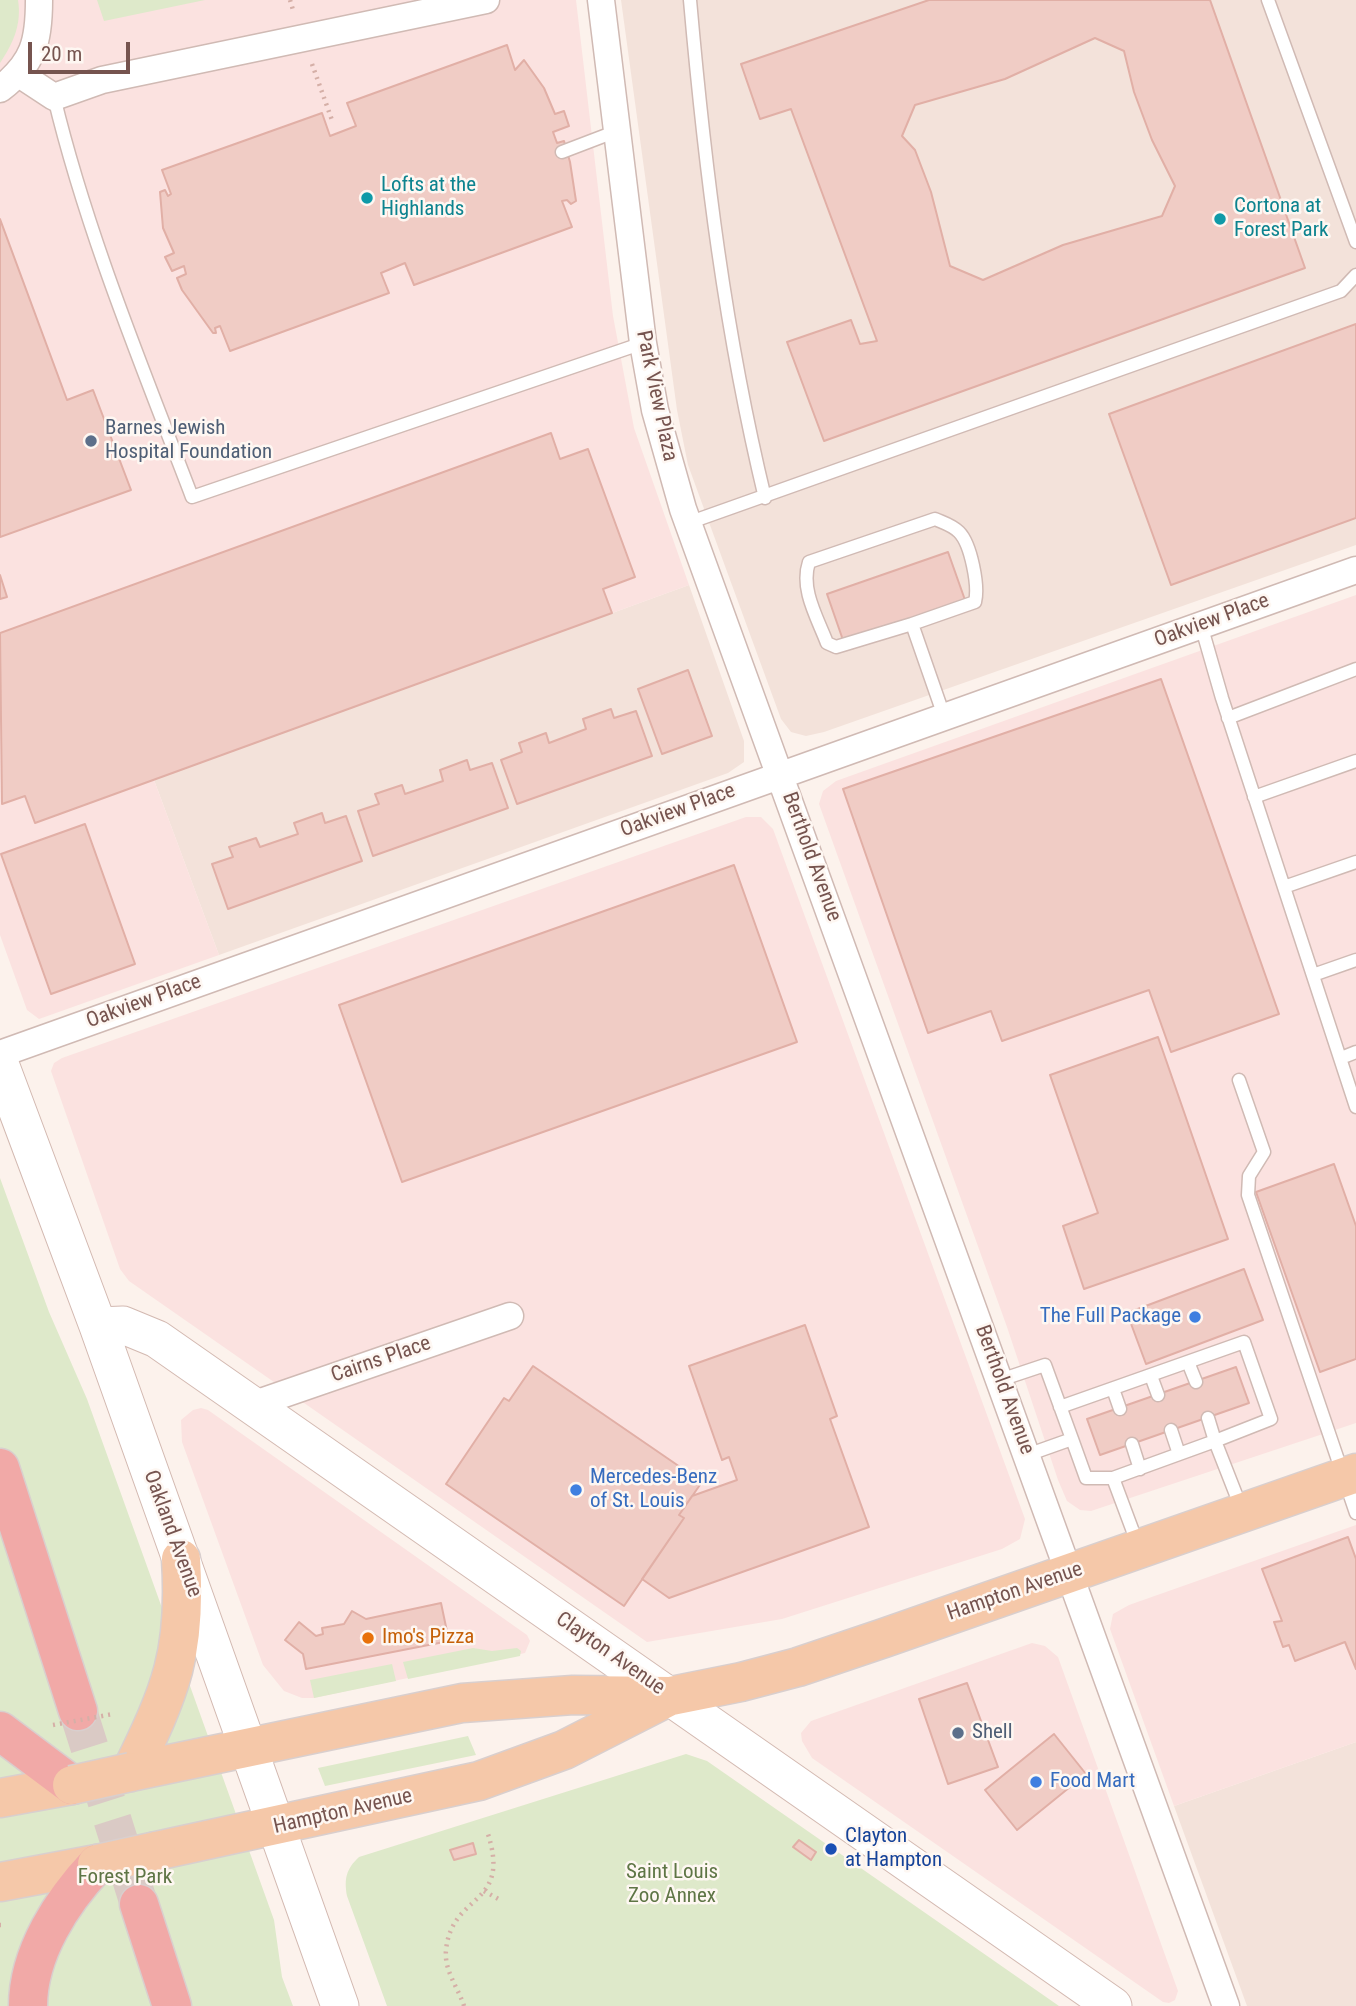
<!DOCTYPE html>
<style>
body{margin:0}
#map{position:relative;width:1356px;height:2006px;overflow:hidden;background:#fcf2ec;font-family:"Roboto Condensed",sans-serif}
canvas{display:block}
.scale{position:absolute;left:28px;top:42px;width:102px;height:32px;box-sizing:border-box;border:4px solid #76544f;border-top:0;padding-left:9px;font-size:21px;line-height:24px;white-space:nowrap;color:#76544f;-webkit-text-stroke:5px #fef7f2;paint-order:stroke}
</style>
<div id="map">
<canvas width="1356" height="2006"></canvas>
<div class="scale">20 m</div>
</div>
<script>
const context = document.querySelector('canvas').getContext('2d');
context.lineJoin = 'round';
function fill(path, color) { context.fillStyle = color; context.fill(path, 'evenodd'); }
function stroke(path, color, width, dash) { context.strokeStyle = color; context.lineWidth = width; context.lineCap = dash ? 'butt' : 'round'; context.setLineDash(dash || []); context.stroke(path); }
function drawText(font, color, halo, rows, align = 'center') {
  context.font = font + ' "Roboto Condensed",sans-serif'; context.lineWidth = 5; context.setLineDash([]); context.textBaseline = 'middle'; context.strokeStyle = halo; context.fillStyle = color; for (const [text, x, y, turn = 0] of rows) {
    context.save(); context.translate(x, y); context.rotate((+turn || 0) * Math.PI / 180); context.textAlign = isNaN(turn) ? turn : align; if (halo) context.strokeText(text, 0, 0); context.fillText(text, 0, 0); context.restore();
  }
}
const residential = new Path2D(`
 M621,0H1356V545L824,732L806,736L791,732L781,719L688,465L677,410Z
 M689,585L744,741V762L728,773L219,955L154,780Z
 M1356,1742V2006H1247L1174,1806Z`);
const commercial = new Path2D(`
 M0,0H576L613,316L634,428L689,585L154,780L219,955L39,1019L27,1010L0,935Z
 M1356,595V1423L1091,1511L1080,1510L1067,1501L1058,1480L1007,1327L819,804L823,791L836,781Z
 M746,817H761L773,829L1025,1519L1020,1539L1002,1549L782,1619L647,1642L129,1281L120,1269L51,1071L54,1063L62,1058Z
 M201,1408L208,1410L527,1635L530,1641L525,1653L314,1698H302L284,1691L263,1665L182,1442L181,1420L193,1410Z
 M1356,1525V1742L1174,1806L1110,1629L1113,1614L1129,1605Z
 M1032,1643L1045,1646L1058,1657L1178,1991L1175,2000L1169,2003L1163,2002L812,1758L802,1741L801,1733L811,1721Z`);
const green = new Path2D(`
 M0,0H18C22,24 13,44 0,63Z
 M97,0H205L104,21Z
 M0,1178L49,1312L87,1399L274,1920L282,1977L293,2006H0Z
 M473,1648L492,1651L517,1648L521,1651L520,1656L408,1679L403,1662Z
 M392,1664L396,1681L314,1698L310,1680Z
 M468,1736L476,1755L325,1786L318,1768Z
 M686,1754L707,1761L1059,2006H387L347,1896C344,1879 346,1869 359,1857Z`);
const building = new Path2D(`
 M929,0H1210L1305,268L824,441L787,342L851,320L860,344L877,341L791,109L760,119L741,64ZM1095,38L1124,51L1134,92L1152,140L1175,186L1162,216L1063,245L983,280L950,266L931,192L915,150L902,136L915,105L1005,79Z
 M507,45L515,70L524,60L544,88L555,114L564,111L569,126L553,132L557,143L564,141L570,162L576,201L571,204L567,200L562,201L572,227L414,285L405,263L381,273L389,293L230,351L220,326L215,328L216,333H213L182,290L177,278L186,274L184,266L172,271L165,257L174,253L163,228L160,192L165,190L168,196L171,194L162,170L322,113L330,136L356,126L347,103Z
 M0,219L67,400L93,390L131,490L0,537Z
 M1356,324V518L1171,585L1109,414Z
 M551,433L560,459L588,449L635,577L603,589L612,613L35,823L25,796L2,804L0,633Z
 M948,552L965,600L844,643L827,594Z
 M0,575L7,597L0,599Z
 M688,670L712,736L662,754L638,689Z
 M1161,679L1279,1014L1171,1052L1149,990L1002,1041L991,1011L928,1033L843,789Z
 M611,709L614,718L636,711L652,756L517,804L501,760L522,752L519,743L546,733L549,743L586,729L583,719Z
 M467,760L470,770L492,763L508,808L373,856L358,811L379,804L375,794L402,785L405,794L443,781L440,770Z
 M322,813L325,823L346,816L362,861L228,909L212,864L233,857L229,847L256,838L260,847L298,834L294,823Z
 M85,824L135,964L51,994L1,854Z
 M734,865L797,1042L402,1182L339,1005Z
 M1158,1037L1228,1239L1084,1289L1063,1226L1098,1213L1050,1075Z
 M1334,1164L1356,1226V1359L1320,1372L1256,1192Z
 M1244,1269L1263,1320L1146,1364L1127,1313Z
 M805,1325L837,1416L830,1419L869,1527L669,1598L642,1579L684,1518L679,1515L692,1496L737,1480L729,1457L722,1460L689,1366Z
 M533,1366L702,1482L679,1515L684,1518L624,1606L446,1484L504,1398L509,1401Z
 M1236,1367L1249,1403L1100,1455L1087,1419Z
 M1348,1537L1356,1559V1669L1345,1642L1295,1661L1289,1645L1283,1647L1274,1622L1282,1621L1262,1569Z
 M441,1603L449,1641L306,1669L303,1654L285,1640L299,1622L316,1636L323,1634L322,1628L344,1624L352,1611L366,1619Z
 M967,1683L998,1767L948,1784L919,1699Z
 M1054,1734L1086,1774L1017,1830L985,1790Z
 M799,1840L816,1852L811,1860L793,1847Z
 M473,1843L476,1854L454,1860L450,1850Z`);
const highwayTunnel = new Path2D(`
 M78,1711L139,1904`);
const path = new Path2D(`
 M290,0L293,10
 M312,64L333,123
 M484,1891L502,1901
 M0,1925H1
 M464,2006C458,1987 444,1971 446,1950C452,1891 513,1908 487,1831`);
const lane = new Path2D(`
 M690,0C705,170 725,332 765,498
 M1268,0L1356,242
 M54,97C87,234 142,366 192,497L643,343
 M562,152L617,131
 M688,523L1341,291L1356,275
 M912,624L836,647L827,643C817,617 800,589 809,562L935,519C944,523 952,525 959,532C971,544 979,586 975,602L912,624L944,716
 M1201,625L1222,698L1356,1107
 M1228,718L1356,669
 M1254,797L1356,761
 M1284,887L1356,862
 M1313,975L1356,960
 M1341,1058L1356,1052
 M1239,1080L1264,1152L1249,1176L1248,1195L1356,1513
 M1188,1362L1196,1382
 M1151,1376L1158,1395
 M1000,1380L1045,1365L1072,1439L1027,1455
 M1113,1389L1120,1409
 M1060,1407L1244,1342L1271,1419L1215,1441L1208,1418
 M1171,1430L1179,1454
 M1072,1439L1086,1478H1113
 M1132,1444L1140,1469
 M1138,1545L1113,1478L1215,1441L1242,1510`);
const street = new Path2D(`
 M601,0L643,343L655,410L683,509L1226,2006
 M19,74L54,97L102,80L486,0
 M0,89C34,63 39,41 39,0
 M0,1054L1356,570
 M252,1405L510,1316`);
const secondary = new Path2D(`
 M0,1064L98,1326L340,2006
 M98,1326L123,1325L157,1339L1113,2006`);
const primary = new Path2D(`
 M131,1772L462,1703L573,1695L671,1696L741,1682L798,1667L884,1638L1356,1473
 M131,1772C171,1690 187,1652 181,1559
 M0,1798L72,1785
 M156,1851L479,1781L564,1750L668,1697
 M0,1882L97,1864`);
const highway = new Path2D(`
 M0,1468L78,1711
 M0,1731L72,1785
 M139,1904L172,2006
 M28,2006C28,1953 62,1901 97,1864`);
const pathBridge = new Path2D(`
 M53,1725L113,1714`);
const primaryBridge = new Path2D(`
 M72,1785L131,1772
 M97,1864L156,1851`);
const markers = [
 [367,198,7,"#0f9aa8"],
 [1220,219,7,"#0f9aa8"],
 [91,441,7,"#5c6f8a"],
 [1195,1317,7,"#3f7fe0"],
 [576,1490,7,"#3f7fe0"],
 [368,1638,7,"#e8710a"],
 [958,1733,7,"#5c6f8a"],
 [1036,1782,7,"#3f7fe0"],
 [831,1849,7,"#1a4fb4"]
];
const cultureNames = [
 ["Lofts at the",381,186],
 ["Highlands",381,210],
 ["Cortona at",1234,207],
 ["Forest Park",1234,231]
];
const streetNames = [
 ["Park View Plaza",656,396,78],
 ["Oakview Place",1212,621,-20],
 ["Oakview Place",678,811,-20],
 ["Berthold Avenue",811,857,70],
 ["Oakview Place",144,1002,-20],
 ["Cairns Place",381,1360,-19],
 ["Berthold Avenue",1004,1390,70],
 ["Oakland Avenue",172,1534,70],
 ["Hampton Avenue",1015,1592,-19],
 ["Clayton Avenue",610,1654,35],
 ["Hampton Avenue",343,1812,-13]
];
const serviceNames = [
 ["Barnes Jewish",105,429],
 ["Hospital Foundation",105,453],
 ["Shell",972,1733]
];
const shopNames = [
 ["The Full Package",1181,1317,"right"],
 ["Mercedes-Benz",590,1478],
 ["of St. Louis",590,1502],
 ["Food Mart",1050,1782]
];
const foodNames = [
 ["Imo's Pizza",382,1638]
];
const transitNames = [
 ["Clayton",845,1837],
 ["at Hampton",845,1861]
];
const parkNames = [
 ["Saint Louis",672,1873],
 ["Zoo Annex",672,1897],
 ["Forest Park",125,1878]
];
fill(residential, '#f3e2da');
fill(commercial, '#fbe2e0');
fill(green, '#dee9ca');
fill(building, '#f0ccc5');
stroke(building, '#e1afa6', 2);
stroke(highwayTunnel, '#dacac5', 38, [38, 19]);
stroke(lane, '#d0bab4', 15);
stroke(street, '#d0bab4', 29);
stroke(secondary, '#d3b9b1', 39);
stroke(primary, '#d9cfce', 41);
stroke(highway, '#d9cfce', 41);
stroke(path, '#d5afa7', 4.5, [2, 5]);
stroke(lane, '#fff', 12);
stroke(street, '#fff', 26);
stroke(secondary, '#fff', 37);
stroke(primary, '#f5c8a9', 38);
stroke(highway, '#f1a9a7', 38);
stroke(primaryBridge, '#d9cfce', 41, []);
stroke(pathBridge, '#d5afa7', 4.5, [2, 5]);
stroke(primaryBridge, '#f5c8a9', 38);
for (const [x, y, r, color] of markers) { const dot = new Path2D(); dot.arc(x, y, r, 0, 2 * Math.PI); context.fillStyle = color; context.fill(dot); stroke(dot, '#fef7f2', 2.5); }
drawText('21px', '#0d838f', '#fef7f2', cultureNames, 'left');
drawText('21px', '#76544f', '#fef7f2', streetNames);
drawText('21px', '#4e5e75', '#fef7f2', serviceNames, 'left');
drawText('21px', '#366cbe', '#fef7f2', shopNames, 'left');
drawText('21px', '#c56008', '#fef7f2', foodNames, 'left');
drawText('21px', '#164399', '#fef7f2', transitNames, 'left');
drawText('21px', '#5e7545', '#fef7f2', parkNames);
</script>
